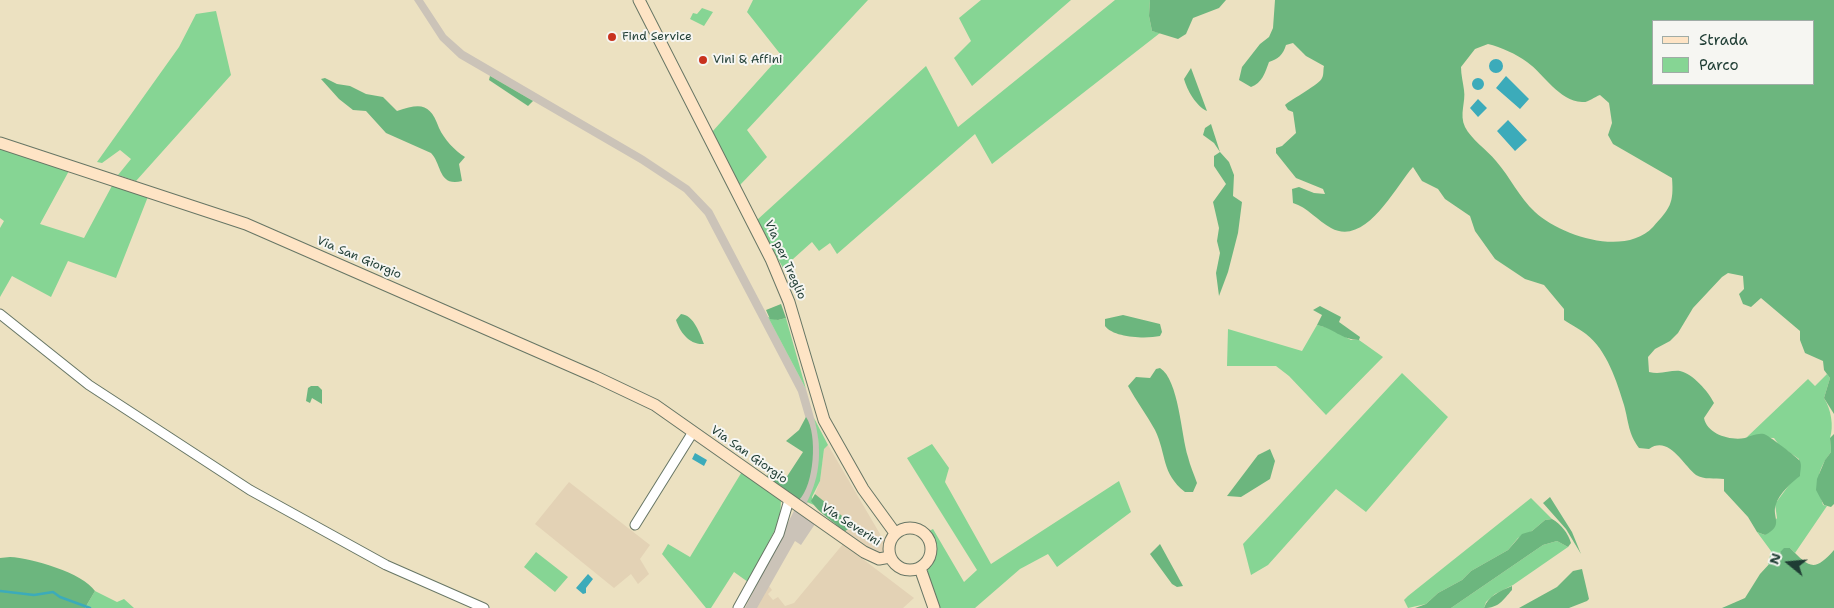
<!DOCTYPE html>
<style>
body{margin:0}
#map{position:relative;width:1834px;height:608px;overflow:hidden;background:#ece1c1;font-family:"Shantell Sans",sans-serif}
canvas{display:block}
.legend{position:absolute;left:1652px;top:20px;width:162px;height:65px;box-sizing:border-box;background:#f6f6f2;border:1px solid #a0aca6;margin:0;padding:6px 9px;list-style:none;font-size:15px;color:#1f3d34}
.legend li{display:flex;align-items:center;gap:10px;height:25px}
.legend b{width:25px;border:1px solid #a0aca6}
.north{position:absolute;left:1764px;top:538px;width:50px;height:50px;-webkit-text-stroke:4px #f6f6f2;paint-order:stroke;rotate:287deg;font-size:14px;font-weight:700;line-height:20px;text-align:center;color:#1f3d34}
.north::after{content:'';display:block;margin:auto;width:18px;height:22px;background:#1f3d34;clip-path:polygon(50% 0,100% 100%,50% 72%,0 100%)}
</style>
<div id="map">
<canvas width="1834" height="608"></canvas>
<ul class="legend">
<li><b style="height:6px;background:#fee4c5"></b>Strada</li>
<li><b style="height:14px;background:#86d594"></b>Parco</li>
</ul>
<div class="north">N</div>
</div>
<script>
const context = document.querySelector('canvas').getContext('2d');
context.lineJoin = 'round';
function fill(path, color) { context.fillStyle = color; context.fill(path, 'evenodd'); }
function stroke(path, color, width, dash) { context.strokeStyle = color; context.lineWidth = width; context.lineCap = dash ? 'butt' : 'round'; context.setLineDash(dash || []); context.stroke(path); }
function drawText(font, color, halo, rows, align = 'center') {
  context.font = font + ' "Shantell Sans",sans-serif'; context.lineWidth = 4; context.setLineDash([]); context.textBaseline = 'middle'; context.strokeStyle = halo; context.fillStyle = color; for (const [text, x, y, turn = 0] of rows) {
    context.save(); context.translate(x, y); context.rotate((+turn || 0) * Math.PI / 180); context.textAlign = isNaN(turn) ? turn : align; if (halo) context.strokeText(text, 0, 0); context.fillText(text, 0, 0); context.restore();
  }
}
const built = new Path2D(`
 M828,445L887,546L886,553L879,556L844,532L851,527L850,524L815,494L820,481L824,448Z
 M569,482L650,545L640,559L649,574L638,584L631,574L614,588L535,524Z
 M843,544L914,598L903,608H752L766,582L772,590L768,594L773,600L778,597L785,606L794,603Z`);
const industrial = new Path2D(`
 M414,0H423L446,35L464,51L644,156L689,186L712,210L806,389L818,432L820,462L814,490L802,514L815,524L801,545L795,541L757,608H745L806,487L812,462L810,433L798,392L705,215L684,192L640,163L459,58L440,40Z`);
const green = new Path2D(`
 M753,0H868L747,130L767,157L740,185L712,132L781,55L747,12Z
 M981,0H1071L972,86L954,58L971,41L959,18Z
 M1115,0H1150L1149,16L1152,31L1160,33L992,164L975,134L837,254L830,243L819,251L812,242L783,268L757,220L926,66L958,127Z
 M702,8L713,12L704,26L690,19L693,13L697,14Z
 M216,11L231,75L136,181L118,175L131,159L120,150L102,163L97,162L179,47L196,14Z
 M0,147L70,169L40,224L84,238L114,182L149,194L116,278L68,261L51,297L12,276L0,297V228L4,221L0,218Z
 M768,317L778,320L786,318L806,389Z
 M1317,325L1329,328L1351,340H1359L1383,357L1326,415L1289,376L1276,366H1227L1228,329L1302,351Z
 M1402,373L1448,417L1366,512L1336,489L1268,565L1251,575L1243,544Z
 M1827,374L1830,378L1824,398C1831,409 1834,426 1830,438L1831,452C1815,473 1817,482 1823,505L1827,506L1795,553L1790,548L1775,557L1768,565L1771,551L1757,532L1765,535L1777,518L1775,504L1792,481L1799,476V459L1779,445L1774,438L1747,437L1808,379L1815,386Z
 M814,418L828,445L824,449L820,481L812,497L814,505L807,502C821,475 822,447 814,418Z
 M932,444L949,468L945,482L991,564L1119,481L1131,512L1057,567L1048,554L1020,569L975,608H940C936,601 930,594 928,587C920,565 946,557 929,531L933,529L964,582L977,570L907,458Z
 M743,470L781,500L780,520L748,582L734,572L711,608H706L662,554L668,544L690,557Z
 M1531,498L1552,519L1545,520L1532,531L1518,538L1508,550L1471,571L1462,580L1438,593L1426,604L1408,608L1404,600L1408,596Z
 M1557,541L1568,547L1513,585L1495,594L1486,602L1484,608H1451L1543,545Z
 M536,552L568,577L555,592L524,567Z
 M95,591L117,602L124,599L134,608H85Z`);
const forest = new Path2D(`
 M1150,0H1226L1219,8L1193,18L1186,34L1178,39L1152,31L1149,16Z
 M1275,0H1834V414L1824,398L1830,378L1824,370L1823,361L1805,353L1800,340V331L1761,298L1751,307L1743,304L1739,294L1744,289L1743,276L1728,273L1722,277L1693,308L1678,333L1670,341L1655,349L1648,357L1649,372C1661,375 1670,370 1680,371C1693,374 1708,391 1714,403L1704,418C1707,434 1730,441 1745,438C1751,436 1757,433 1764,434C1768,435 1798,458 1800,461C1802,466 1800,471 1800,476C1792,482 1779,494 1776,504C1771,517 1785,525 1765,535L1757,532L1748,517L1724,491V479C1715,478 1704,480 1696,475C1683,465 1669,435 1649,449L1639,448C1628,433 1629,423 1624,405C1617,382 1607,350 1586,334C1580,329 1571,325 1564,320V309L1544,285L1525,279L1495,259L1475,231L1470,216L1445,199L1438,189L1422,181L1413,167C1395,187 1366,247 1331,228C1318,221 1307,207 1293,203L1292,189L1299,187L1314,193L1325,194L1323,189L1296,178L1276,153V148L1282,146L1296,133L1293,112L1288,110L1285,105C1292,99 1320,84 1322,78C1324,75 1323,69 1324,66L1306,56L1293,43L1286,45C1283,55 1278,59 1269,62C1265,73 1262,83 1251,87L1239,80L1242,67L1260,44L1269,37L1273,28ZM1653,21H1813V84H1653ZM1488,44C1501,47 1516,54 1527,62C1544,74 1559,101 1582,102C1588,103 1594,97 1600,95L1609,103L1612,123L1608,135L1613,144L1672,178C1674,204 1670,208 1653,227C1625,257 1561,236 1535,212C1519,197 1510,177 1496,161C1487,150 1471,139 1465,127C1459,114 1466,102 1464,90C1463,82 1461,75 1461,67L1475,49Z
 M1191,68L1207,111C1196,106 1187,90 1184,79Z
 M490,76L533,101L528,106L489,80Z
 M325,78L337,84L350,86L366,94L383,97L397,111C421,103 430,103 439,128C444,139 455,151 465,157L459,164L462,181C438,187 442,164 431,153L386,133L366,111L353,110L339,99L321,79Z
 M1211,124L1220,152L1229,162L1234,175L1233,196L1242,202L1238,233L1228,272L1219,296L1216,273L1220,253L1217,241L1219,228L1213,202L1226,184L1214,166V156L1220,152L1214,143L1203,135L1205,128Z
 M781,304L786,318L778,320L770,319L766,310Z
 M1320,306L1341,317L1339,322L1360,337L1359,340C1342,340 1333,328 1317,325L1322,315L1313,310Z
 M681,314C694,315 700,334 704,344C689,345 680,332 676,320Z
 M1123,315L1160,324L1162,332L1160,336C1146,339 1114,338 1105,326V319Z
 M1160,368C1179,380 1181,435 1188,457C1190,466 1194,474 1197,483L1193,492H1185C1161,473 1167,455 1155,430C1147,415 1136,401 1128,386L1136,377L1150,378L1156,369Z
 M311,386H318L322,390V404L312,398L310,403L306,401L308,388Z
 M806,417C818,434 814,486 799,500L765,480L770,471L786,478L803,452L786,441L799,430Z
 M1834,434V504L1831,507L1824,505L1816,490L1817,479L1825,460L1831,452L1830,438Z
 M1270,449L1275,461L1270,479L1241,497L1227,496L1258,455Z
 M815,494L847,520L851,527L844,532C834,521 819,514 811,501Z
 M1550,497L1572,532L1581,554L1566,529L1543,503Z
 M1552,519C1561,524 1568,533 1571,543L1568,547L1557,541L1543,545L1451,608H1415L1426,604L1438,593L1462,580L1471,571L1508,550L1522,534L1532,531L1545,520Z
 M1160,544L1183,586L1177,587L1172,584L1150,554Z
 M1784,548H1790C1809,567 1814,573 1834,550V608H1722L1745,598L1760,574Z
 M10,557C32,558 83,573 95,591L85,608H0V558Z
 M1582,569L1589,599L1587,601L1569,608H1519L1557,587L1573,571Z
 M1512,586V590C1503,600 1499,608 1484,608C1488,596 1500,591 1512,586Z`);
const water = new Path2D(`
 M1489 66a7 7 0 1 1 14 0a7 7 0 1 1-14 0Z
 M1506,76L1529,99L1520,109L1496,88Z
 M1472 84a6 6 0 1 1 12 0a6 6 0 1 1-12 0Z
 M1478,99L1487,108L1478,117L1470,108Z
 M1508,120L1527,140L1515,151L1497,131Z
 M695,453L707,460L704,466L692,459Z
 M588,574L593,579L586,588V593L583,594L576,588Z`);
const stream = new Path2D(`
 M0,591L34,595L53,592L60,597L90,608`);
const street = new Path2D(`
 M0,314L89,385L250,490L386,565L484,608
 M635,525L693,432
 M738,608L779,534L789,500`);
const secondary = new Path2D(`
 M639,0L771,259L789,302L824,420L863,489L895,533
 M0,143L246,224L596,377L655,405L864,552L879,559L890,557
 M889 549a21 21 0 1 1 42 0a21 21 0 1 1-42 0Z
 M920,568L934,608`);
const markers = [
 [612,37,5,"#c8321e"],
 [703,60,5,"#c8321e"]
];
const poiNames = [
 ["Find Service",622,37],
 ["Vini & Affini",713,60]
];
const streetNames = [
 ["Via San Giorgio",359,258,23],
 ["Via per Treglio",785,260,66],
 ["Via San Giorgio",749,455,35],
 ["Via Severini",851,525,33]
];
fill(built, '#e3d2b5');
fill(industrial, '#cbc3b8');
fill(green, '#86d594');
fill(forest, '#6cb67e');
fill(water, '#3cabba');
stroke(stream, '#3cabba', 2.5);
stroke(street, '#677665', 11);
stroke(secondary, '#677665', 13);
stroke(street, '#fff', 9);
stroke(secondary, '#fee4c5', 11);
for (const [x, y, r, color] of markers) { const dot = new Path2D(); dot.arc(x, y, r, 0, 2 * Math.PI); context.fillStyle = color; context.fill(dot); stroke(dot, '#f6f6f2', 2); }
drawText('12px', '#1f3d34', '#f6f6f2', poiNames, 'left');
drawText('12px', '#1f3d34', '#f6f6f2', streetNames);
</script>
